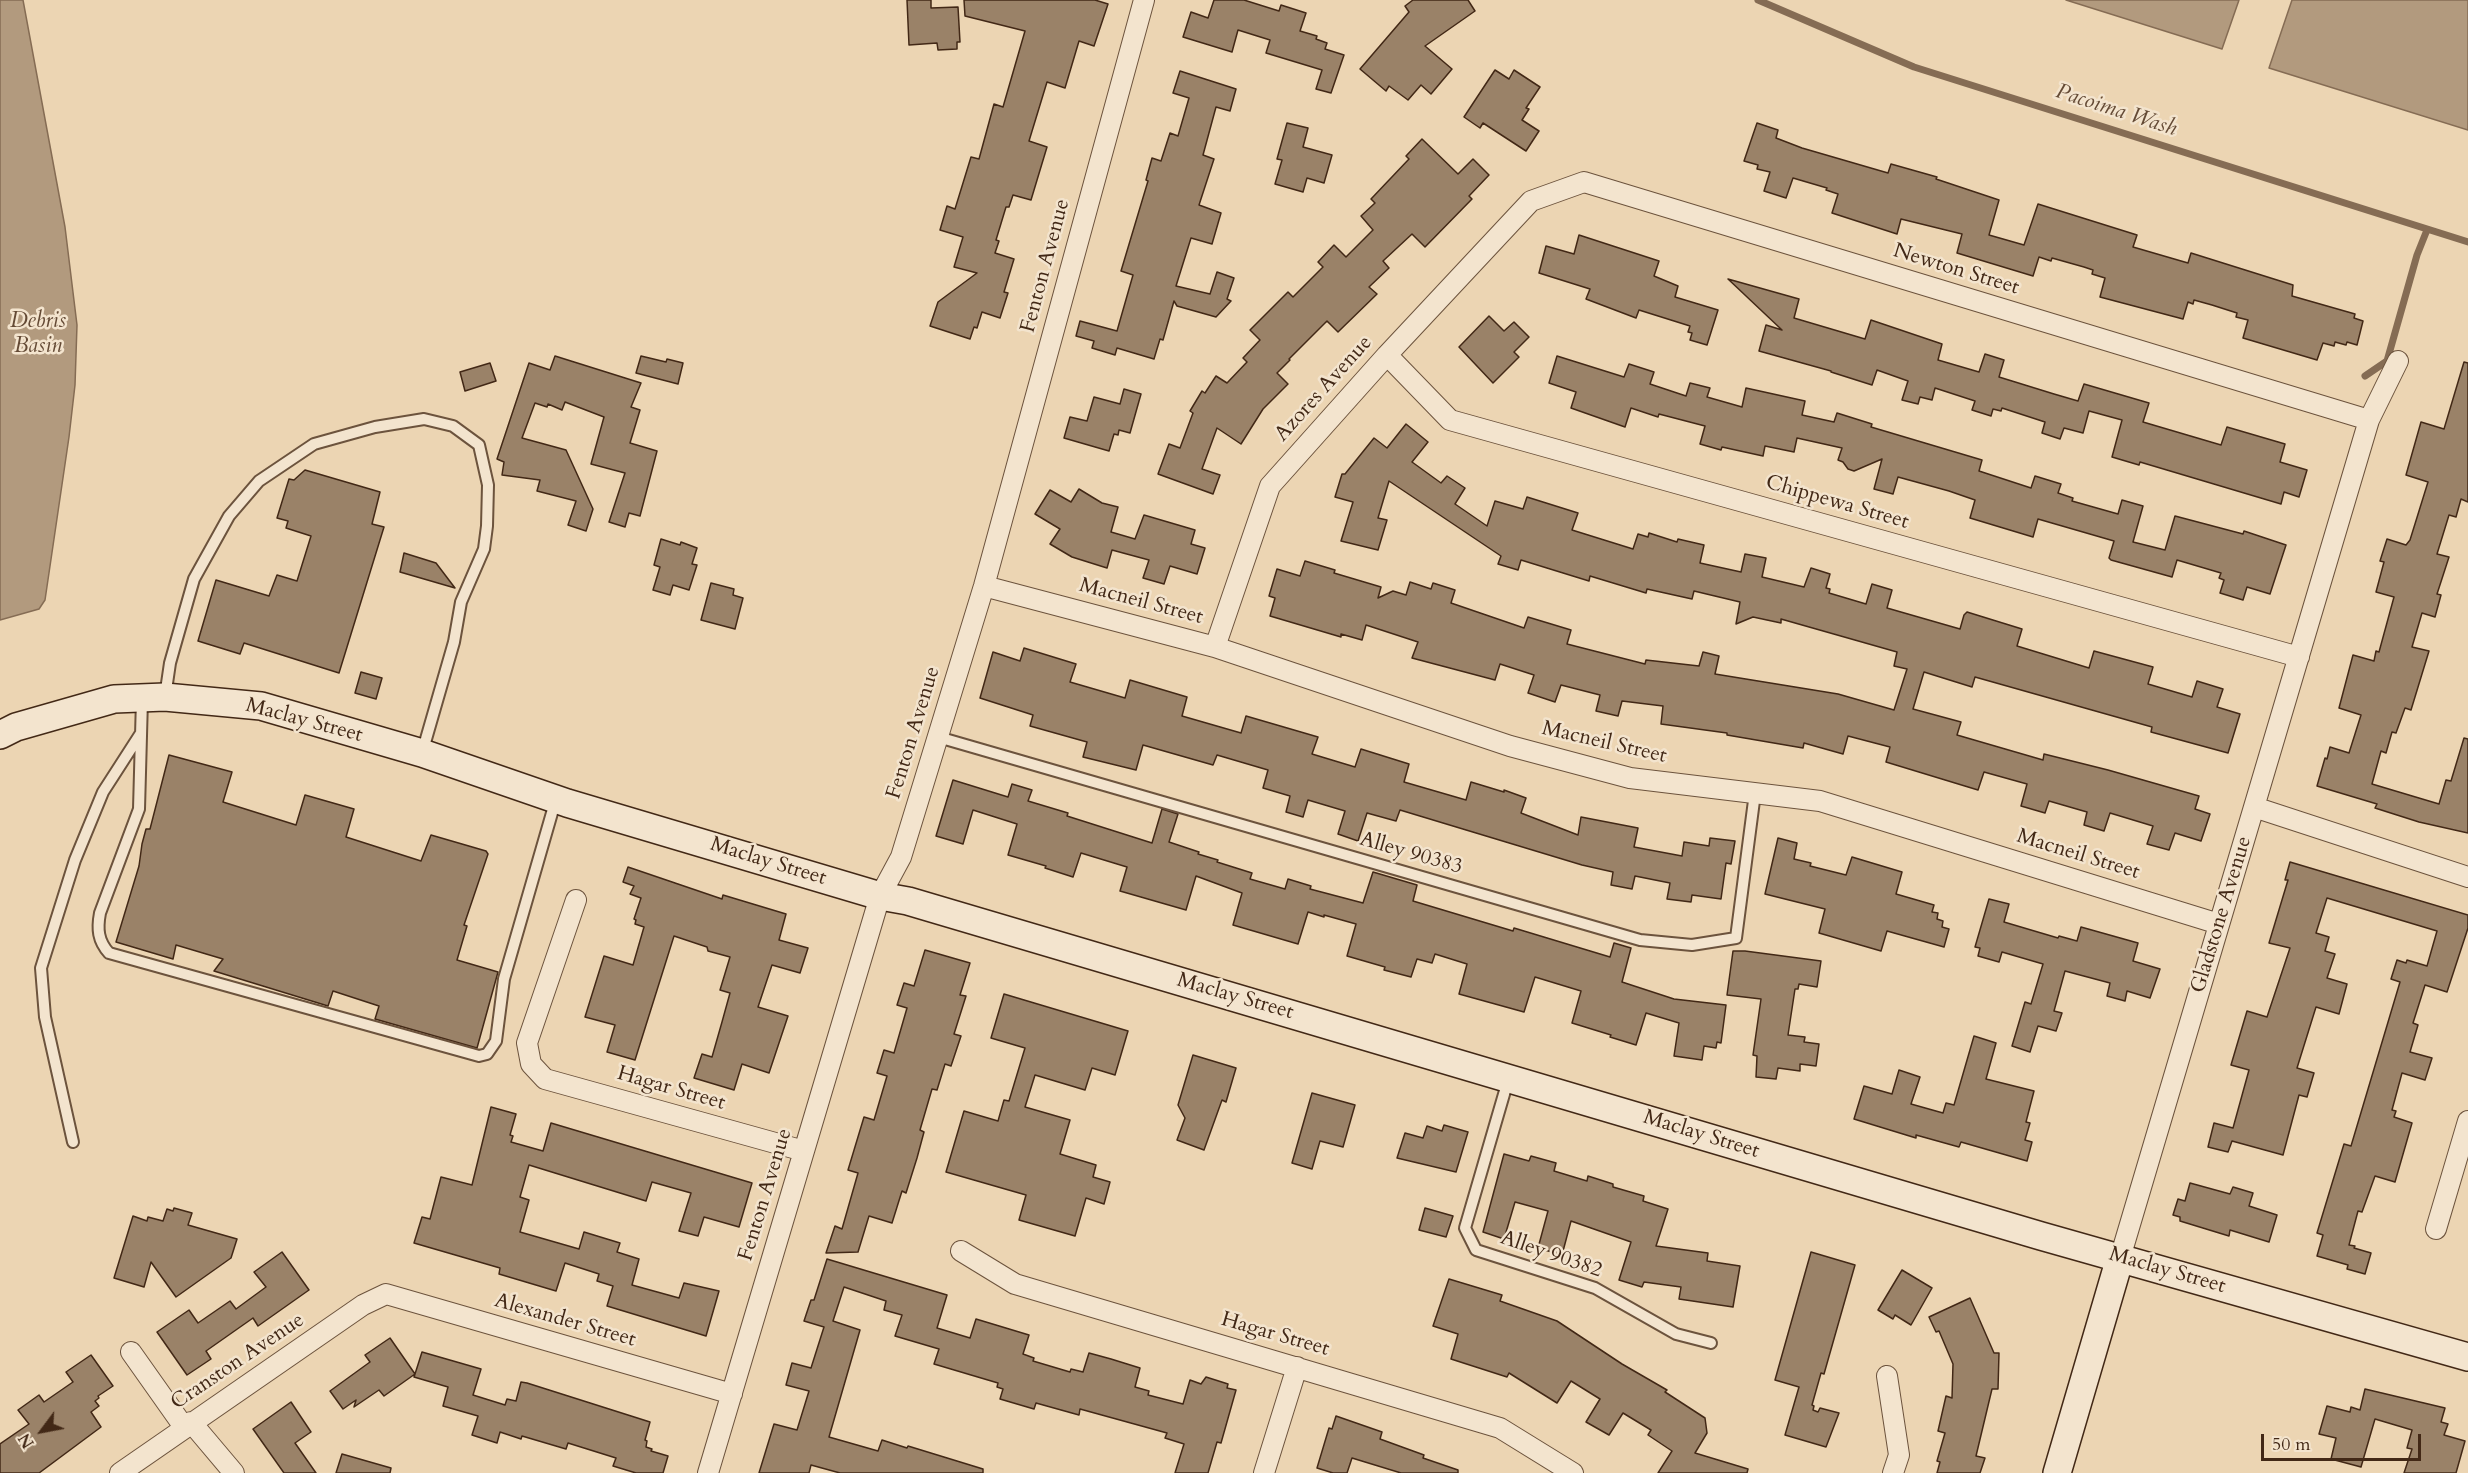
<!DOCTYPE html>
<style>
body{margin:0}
#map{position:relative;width:2468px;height:1473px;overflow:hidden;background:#ecd5b3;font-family:Cardo,serif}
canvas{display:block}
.north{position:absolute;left:12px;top:1401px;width:60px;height:60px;-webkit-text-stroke:4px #f3e4ce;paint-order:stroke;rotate:238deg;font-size:16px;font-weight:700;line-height:24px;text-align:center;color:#422816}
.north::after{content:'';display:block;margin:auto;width:21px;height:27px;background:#422816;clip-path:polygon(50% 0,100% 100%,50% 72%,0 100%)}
.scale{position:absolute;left:2261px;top:1434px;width:160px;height:27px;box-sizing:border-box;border:3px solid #422816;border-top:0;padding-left:8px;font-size:18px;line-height:21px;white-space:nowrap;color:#422816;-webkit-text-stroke:4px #f3e4ce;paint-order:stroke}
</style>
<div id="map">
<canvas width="2468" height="1473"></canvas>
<div class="north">N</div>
<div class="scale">50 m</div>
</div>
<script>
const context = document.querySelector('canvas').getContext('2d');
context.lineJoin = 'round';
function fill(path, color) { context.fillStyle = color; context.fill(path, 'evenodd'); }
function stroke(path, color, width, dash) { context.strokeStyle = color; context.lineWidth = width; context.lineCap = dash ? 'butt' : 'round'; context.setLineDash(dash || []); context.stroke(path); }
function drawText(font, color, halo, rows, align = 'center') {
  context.font = font + ' Cardo,serif'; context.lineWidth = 5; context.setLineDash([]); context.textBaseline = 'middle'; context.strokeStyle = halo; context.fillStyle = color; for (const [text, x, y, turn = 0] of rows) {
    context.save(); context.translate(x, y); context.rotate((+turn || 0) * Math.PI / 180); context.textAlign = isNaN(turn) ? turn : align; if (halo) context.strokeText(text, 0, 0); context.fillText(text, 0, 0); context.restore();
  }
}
const water = new Path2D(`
 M0,0H23L65,227L77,325L75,385L69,437L45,600L39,609L0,620Z
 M2066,0H2239L2222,49Z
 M2292,0H2468V130L2269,68Z`);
const stream = new Path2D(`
 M1758,0L1914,67L2468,242
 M2365,376L2387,361L2417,255L2427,230`);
const building = new Path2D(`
 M907,0H931V8L958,7L960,42H957V49L938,50L937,43L909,45Z
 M964,0H1095L1108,4L1094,46L1079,41L1065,88L1047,82L1029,141L1047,147L1031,200L1013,195L1009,207H1006L996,240L999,241L995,253L1014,259L1004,292L1008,293L1000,318L982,312L977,328L974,327L970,339L930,326L938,302L977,273L954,267L963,237L940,230L947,206L955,209L971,157L979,159L994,104L1003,107L1025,31L965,16Z
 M1214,0H1244L1279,11L1281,5L1306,13L1300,31L1317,36L1316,39L1327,43L1325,49L1344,55L1331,93L1316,89L1322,70L1266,53L1270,40L1238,30L1232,52L1183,37L1191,12L1208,18Z
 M1413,0H1468L1475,11L1425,46L1452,69L1431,94L1421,85L1408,100L1389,86L1386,91L1360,69L1409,12L1405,6Z
 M1495,70L1509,79L1514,70L1540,87L1526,108L1529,109L1522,120L1539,131L1526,151L1483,123L1480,128L1464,117Z
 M1180,71L1236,89L1230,111L1216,107L1203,155L1214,159L1199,205L1221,213L1212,244L1191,238L1176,286L1210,294L1217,272L1234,278L1227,299L1231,301L1216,317L1177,306L1174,301L1163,340L1160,339L1154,359L1117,348L1115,355L1092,348L1094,341L1076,336L1080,321L1117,331L1133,275L1121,271L1148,181L1146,180L1152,158L1161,161L1170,133L1178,136L1189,98L1173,93Z
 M1287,123L1308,128L1303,147L1332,155L1324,183L1307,178L1303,192L1275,184L1282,160L1277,159Z
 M1757,123L1778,130L1776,138L1802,148L1888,173L1891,164L1937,177L1936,179L1999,200L1989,235L2024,245L2038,204L2137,235L2133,247L2188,263L2191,253L2293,285L2292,296L2355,314L2354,318L2363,321L2357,345L2347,342L2346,345L2335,342L2334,346L2323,343L2317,360L2243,338L2248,320L2236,317L2237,313L2212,305L2194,300L2193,304L2188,302L2183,319L2100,297L2105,278L2092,274L2093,270L2084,267L2052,258L2051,261L2039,257L2033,276L1957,253L1962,234L1901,219L1897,234L1832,213L1838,194L1826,190L1827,188L1793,178L1786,198L1764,191L1770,172L1757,169L1758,165L1744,161Z
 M1422,139L1458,174L1473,159L1489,175L1469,196L1472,199L1425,247L1412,234L1383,261L1389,268L1369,287L1377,294L1338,332L1327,321L1289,359L1290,360L1277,373L1288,384L1263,409L1241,444L1217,428L1202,469L1220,475L1213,494L1158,474L1169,444L1180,448L1193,413L1190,411L1202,391L1205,393L1216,376L1227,383L1247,362L1243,358L1260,340L1250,330L1288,292L1293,297L1323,267L1318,262L1334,245L1346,257L1373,230L1361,216L1375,203L1371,199L1409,159L1406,156Z
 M1579,235L1659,261L1654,276L1678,286L1675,297L1718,310L1707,345L1690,340L1692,333L1688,332L1690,326L1639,310L1636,318L1586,299L1590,289L1539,273L1546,246L1574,254Z
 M1728,279L1799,299L1794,318L1865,339L1871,320L1942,344L1938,360L1979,372L1985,354L2004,360L1999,377L2054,394L2078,401L2084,384L2149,403L2143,422L2221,445L2227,427L2285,444L2280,462L2307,470L2299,497L2284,492L2281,504L2140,462L2139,465L2112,457L2122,420L2089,411L2083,433L2064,428L2060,439L2042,433L2045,422L2002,408L2001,411L1993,409L1991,416L1972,410L1975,401L1935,388L1932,400L1920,397L1918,404L1902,400L1908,381L1877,370L1872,385L1831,372V371L1759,351L1766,325L1782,330Z
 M1489,316L1504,331L1514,322L1529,337L1514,352L1519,357L1493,383L1459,347Z
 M555,356L641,383L631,407L640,410L630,443L657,451L640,516L629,513L625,527L609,522L625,473L591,464L604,417L565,402L562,410L548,404L547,407L535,403L522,438L566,450L593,509L586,531L568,525L576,501L537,491L540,480L502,475L504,462L497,459L529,363L550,370Z
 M641,356L666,362L667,359L683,363L678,384L636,373Z
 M1557,356L1624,377L1629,364L1654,372L1650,384L1686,396L1690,383L1710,388L1707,397L1742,407L1746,388L1805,401L1802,415L1834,422L1837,413L1872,424L1871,427L1982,460L1979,471L2031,488L2035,476L2061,484L2058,493L2073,498L2072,501L2118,514L2122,500L2143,506L2133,542L2165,550L2175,516L2243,534L2244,531L2286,545L2270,594L2247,587L2243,600L2220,593L2224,580L2219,578L2221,573L2177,560L2172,577L2111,560L2109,558L2114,541L2038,519L2033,537L1970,518L1975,500L1949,491L1898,477L1893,494L1874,489L1882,459L1854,471L1848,469L1843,462L1838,460L1842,448L1797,438L1794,452L1765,446L1763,456L1722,447L1721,450L1700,444L1705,426L1659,414L1658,417L1631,408L1625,427L1571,408L1576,392L1549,383Z
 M2464,362L2468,363V502L2461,499L2456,517L2449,515L2437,554L2449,557L2437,594L2441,595L2435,617L2422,613L2412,647L2429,651L2411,710L2405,708L2396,733L2392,732L2386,753L2381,751L2372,784L2439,804L2446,780L2451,781L2464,738L2468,739V833L2419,822L2375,808L2377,804L2317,786L2325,758L2327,759L2330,747L2349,753L2361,715L2339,708L2353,655L2374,661L2376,651L2379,652L2394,597L2376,592L2384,562L2380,561L2387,539L2406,545L2410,540L2428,482L2406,475L2421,422L2444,429Z
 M490,363L496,381L465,391L460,372Z
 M1124,389L1141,394L1130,433L1119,430L1118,435L1114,434L1109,451L1064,438L1070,417L1087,421L1094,397L1120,404Z
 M1406,424L1428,442L1412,462L1441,483L1447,476L1465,488L1455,504L1487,526L1495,501L1523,509L1527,497L1578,513L1572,530L1633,549L1638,534L1648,537L1649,533L1677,542L1678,539L1704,545L1700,563L1741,572L1745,554L1766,558L1762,577L1804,587L1811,568L1830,574L1826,588L1830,589L1829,593L1866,604L1872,584L1892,590L1887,608L1960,629L1964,615L1967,612L2022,629L2017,646L2089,668L2094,651L2153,667L2148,684L2192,697L2197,681L2223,689L2217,707L2240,714L2228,753L2151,732L2152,727L1975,677L1972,687L1924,672L1913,709L1961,722L1957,735L2043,760L2044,754L2108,770L2199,796L2195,809L2210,814L2201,841L2175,833L2169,850L2147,844L2153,826L2110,813L2104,831L2084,825L2087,812L2049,801L2045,813L2021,806L2027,784L1984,772L1978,790L1886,762L1890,747L1848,736L1843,754L1804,743L1803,748L1727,735V733L1661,724L1663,706L1622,701L1618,716L1596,711L1600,695L1561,685L1555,702L1528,693L1534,675L1500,664L1495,680L1412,658L1418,642L1366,625L1362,640L1341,634V637L1270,616L1275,598L1269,596L1277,569L1300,576L1305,561L1335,570L1334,573L1381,587L1378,598L1393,591L1406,595L1410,582L1431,589L1433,583L1455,590L1451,603L1524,628L1528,617L1571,630L1567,644L1645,664L1646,660L1699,666L1703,652L1719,656L1715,674L1838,694L1894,710L1907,669L1894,666L1897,652L1781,619V623L1753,617L1736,624L1740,602L1694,591L1692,599L1647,589L1646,593L1590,576L1589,581L1521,560L1518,570L1498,564L1501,556L1389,481L1378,518L1387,520L1378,550L1341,541L1353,502L1335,497L1342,474H1345L1374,438L1387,448Z
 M305,470L380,492L372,524L384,527L339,673L244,643L240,654L198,641L216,580L269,596L277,575L297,581L311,536L286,528L288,521L277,518L289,479L294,480Z
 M1079,489L1102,503L1118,507L1111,532L1135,539L1144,515L1195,530L1191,544L1205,548L1197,574L1170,566L1164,584L1143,578L1149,560L1112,550L1107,568L1072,557L1050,544L1060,529L1035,514L1050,490L1071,502Z
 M661,539L680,545L681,542L697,548L692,564L697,565L689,590L673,585L670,595L653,590L660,567L654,565Z
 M404,553L436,563L455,588L400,572Z
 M711,583L734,589L733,595L743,598L735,629L701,620Z
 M1024,648L1076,664L1070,682L1125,698L1130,680L1187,697L1182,716L1241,733L1246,716L1318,737L1312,754L1355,767L1361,749L1409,764L1404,782L1466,800L1471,782L1504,792V790L1526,798L1521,813L1578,835L1581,817L1638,828L1634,847L1682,856L1684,842L1709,846L1710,838L1735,841L1731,864L1726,863L1721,899L1692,895L1691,902L1667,899L1670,883L1635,876L1632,889L1611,885L1613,872L1582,865L1400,810L1396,821L1367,813L1358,841L1338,834L1345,811L1308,800L1303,817L1286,812L1290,796L1263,788L1268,770L1217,755L1213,765L1143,745L1136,770L1083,757L1087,742L1030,726L1033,715L980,698L993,652L1020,661Z
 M361,672L382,678L376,699L355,693Z
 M169,755L232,772L223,802L296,825L305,795L354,809L346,837L421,861L431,835L486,851L488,854L464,925L467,926L457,960L498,972L477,1048L375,1019L379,1006L333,991L328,1006L214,971L223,959L176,945L173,959L116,942L139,866L142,844L146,829H150Z
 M953,780L1008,797L1012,784L1032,790L1028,801L1068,813L1067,816L1152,843L1162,809L1178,814L1169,842L1199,852L1198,854L1218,860L1217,862L1252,873L1250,879L1285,889L1288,879L1311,886L1310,889L1363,903L1373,872L1417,885L1413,901L1513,931L1514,928L1610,957L1614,943L1631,948L1622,982L1674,999L1726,1005L1721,1043L1717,1042L1716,1048L1704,1046L1702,1060L1674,1056L1679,1023L1646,1013L1636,1045L1610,1037L1611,1035L1572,1023L1581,991L1535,977L1524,1012L1459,994L1467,964L1435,954L1432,963L1417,959L1411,977L1384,970L1385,967L1347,956L1356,924L1324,915V917L1308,912L1298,944L1233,925L1242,893L1196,876L1186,910L1120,891L1127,867L1081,853L1073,877L1045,868L1046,866L1008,855L1017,824L973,810L963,844L936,836Z
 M1778,838L1797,843L1794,859L1811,863L1810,866L1846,875L1852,857L1902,872L1896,894L1934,905L1932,912L1938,913L1937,919L1943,921L1942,927L1949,929L1944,947L1887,931L1881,951L1819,933L1825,909L1765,894Z
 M2290,862L2468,915V928L2447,992L2425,985L2413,1023L2418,1025L2410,1052L2432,1058L2425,1080L2402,1073L2392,1110L2396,1111L2394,1117L2412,1123L2395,1182L2375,1176L2362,1212L2358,1211L2349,1245L2355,1246L2354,1248L2371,1253L2365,1274L2347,1269L2348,1265L2317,1256L2323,1235L2317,1233L2344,1144L2351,1146L2400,982L2391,979L2397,960L2406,963L2407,960L2427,966L2437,931L2327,898L2316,933L2329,937L2325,951L2335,954L2327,978L2347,984L2339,1014L2316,1007L2297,1068L2314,1073L2307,1097L2299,1095L2283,1155L2232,1141L2228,1152L2208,1147L2214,1123L2233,1128L2249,1070L2231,1065L2247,1011L2267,1017L2290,948L2269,943L2288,880H2285Z
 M628,867L722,899L723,895L786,914L779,940L808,948L800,973L772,965L758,1007L788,1016L769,1073L742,1064L734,1090L694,1078L702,1054L712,1057L722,1022L730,993L720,990L730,957L708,951L707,947L674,936L635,1060L607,1052L615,1025L585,1017L604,956L633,965L644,927L635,924L636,920L634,919L641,898L630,894L634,886L623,882Z
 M1989,899L2009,904L2004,922L2058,938L2059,936L2077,941L2081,927L2138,943L2133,961L2160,969L2150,998L2127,991L2125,1001L2107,996L2110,983L2065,971L2054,1011L2062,1013L2056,1031L2038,1026L2030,1052L2012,1046L2025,1002L2031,1004L2043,964L2002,952L1999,962L1978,956L1980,948L1975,947Z
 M925,950L970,963L960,995L966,996L954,1034L961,1036L951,1066L945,1064L937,1090L932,1089L920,1130L924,1132L917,1158L906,1193L902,1191L892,1223L869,1216L858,1252L826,1253L835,1226L842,1229L858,1173L848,1170L864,1117L874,1120L887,1076L877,1073L884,1050L894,1053L907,1008L897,1005L904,983L914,986Z
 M1733,951H1745L1821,961L1817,987L1799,984L1798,989H1795L1788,1035L1805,1037L1804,1042L1819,1044L1816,1066L1800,1064V1071L1778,1068L1776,1079L1756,1077L1757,1056L1753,1055L1761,999L1727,995Z
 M1004,994L1128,1031L1115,1075L1092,1068L1085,1090L1035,1075L1025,1107L1070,1120L1060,1154L1096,1165L1093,1177L1110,1182L1104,1204L1086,1198L1075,1236L1019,1220L1026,1195L946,1172L964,1111L998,1121L1004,1100L1009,1101L1025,1048L991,1038Z
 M1974,1036L1996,1043L1986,1079L2034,1091L2026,1122L2030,1123L2025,1140L2032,1142L2027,1161L1961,1142L1959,1147L1916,1135V1138L1854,1119L1864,1086L1892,1094L1899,1070L1920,1077L1911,1104L1943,1113L1946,1103L1954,1105Z
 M1193,1055L1236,1068L1226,1102L1222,1100L1204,1150L1177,1140L1185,1118L1178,1105Z
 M1312,1093L1355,1105L1343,1147L1320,1141L1312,1169L1292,1163Z
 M491,1107L516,1114L510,1135L513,1136L511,1142L543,1151L551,1123L752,1183L739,1227L704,1217L698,1236L679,1231L691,1193L652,1182L646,1201L529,1165L520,1197L529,1200L520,1232L579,1249L584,1232L620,1243L617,1252L639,1259L632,1285L679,1298L684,1283L719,1291L706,1336L607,1306L613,1286L597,1281L599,1274L565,1263L556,1291L499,1274L500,1268L414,1243L422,1217L430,1219L441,1177L472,1185Z
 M1444,1125L1468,1132L1456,1172L1397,1158L1405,1133L1423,1138L1427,1126L1442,1131Z
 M1504,1154L1529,1161L1531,1156L1556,1163L1554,1171L1587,1181L1588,1176L1613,1184V1187L1644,1196L1643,1201L1668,1209L1656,1246L1708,1253L1707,1261L1740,1266L1733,1307L1679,1299L1681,1287L1644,1282L1642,1287L1619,1280L1631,1242L1571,1221L1562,1255L1538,1248L1548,1211L1515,1202L1504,1239L1483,1232Z
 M2190,1183L2230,1194L2233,1187L2253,1193L2249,1206L2277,1215L2269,1242L2230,1230L2229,1236L2180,1221V1217L2173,1215L2178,1199L2185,1201Z
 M174,1208L192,1213L188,1225L237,1239L231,1258L176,1297L151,1262L144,1287L114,1278L133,1216L147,1221L148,1217L163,1221L167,1209L173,1211Z
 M1425,1208L1453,1216L1446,1237L1419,1230Z
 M282,1252L309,1290L258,1326L253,1318L206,1351L211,1359L187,1375L157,1332L189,1310L198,1323L230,1301L236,1309L266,1287L254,1272Z
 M1811,1252L1855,1265L1824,1374L1821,1373L1812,1405L1814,1406L1813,1410L1818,1412L1820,1408L1839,1413L1826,1447L1785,1435L1799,1387L1775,1380Z
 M827,1259L947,1295L937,1328L970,1338L976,1319L1029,1335L1023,1354L1034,1358L1033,1361L1070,1372L1071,1369L1083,1372L1089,1353L1111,1359L1140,1368L1135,1387L1149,1391L1148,1395L1183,1404L1190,1380L1201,1384L1206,1377L1228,1384L1227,1388L1236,1390L1221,1443L1217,1442L1208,1473H1175L1184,1444L1165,1438L1167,1433L1080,1409L1079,1415L1036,1403L1034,1409L1000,1399L1003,1389L997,1387L998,1383L934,1364L939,1349L895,1336L902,1315L884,1310L886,1301L844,1287L833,1321L860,1330L829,1437L878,1451L882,1440L907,1448L908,1446L983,1469V1473H840L811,1465L809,1473H759L774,1424L797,1430L809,1391L786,1385L792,1363L811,1368L824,1327L804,1321L811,1300H814Z
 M1902,1270L1932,1288L1911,1325L1895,1315L1893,1319L1878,1310Z
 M1449,1279L1502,1295L1500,1301L1557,1321L1622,1364L1667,1390L1665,1392L1705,1418L1707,1433L1695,1453L1748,1469L1747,1473H1658L1672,1451L1648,1435L1651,1430L1623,1413L1609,1435L1586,1422L1600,1399L1571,1381L1557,1403L1509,1373L1507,1377L1451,1359L1458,1334L1433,1326Z
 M1970,1298L1994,1353H1999L1998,1389H1992L1976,1456L1985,1458L1980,1473H1937L1940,1462L1937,1461L1945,1433L1938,1431L1946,1396L1952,1398L1953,1364L1939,1331L1936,1332L1929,1317Z
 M390,1338L415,1374L422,1352L481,1369L473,1395L505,1405L507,1399L516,1401L521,1382L527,1383L650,1422L645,1440L647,1441L646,1447L652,1449L651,1451L668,1456L663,1473H636L613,1466L616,1458L568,1443L566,1449L522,1436L521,1439L500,1432L497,1443L472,1435L478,1416L443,1406L448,1387L414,1377L415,1374L384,1396L379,1390L354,1407L356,1400L343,1409L330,1391L370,1362L365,1355Z
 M91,1355L113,1386L98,1396L99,1398L95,1401L99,1406L91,1412L101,1427L39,1473H0V1444L29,1424L18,1410L39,1395L44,1402L73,1382L66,1372Z
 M2365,1389L2445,1408L2441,1422L2448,1424L2444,1435L2465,1441L2456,1473H2404L2412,1449L2407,1448L2412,1430L2375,1419L2361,1467L2331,1459L2336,1438L2319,1434L2327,1406L2350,1412L2351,1407L2360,1410Z
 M291,1402L311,1432L295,1443L316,1473H284L253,1429Z
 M1336,1416L1382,1432L1380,1439L1424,1455L1423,1458L1458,1470V1473H1401L1352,1458L1347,1473H1333L1317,1468L1329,1428L1332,1429Z
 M342,1454L391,1468L390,1473H336Z`);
const lane = new Path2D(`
 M165,697L170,663L194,579L229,516L259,481L314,444L375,427L424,419L453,426L479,445L488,485L487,526L484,549L461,602L454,642L422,753
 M142,699L139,809L100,913C97,929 98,941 109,953L479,1056L487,1054L496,1041L504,979L556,799
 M938,737L1640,940L1692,945L1736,938L1755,793
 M1509,1077L1465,1228L1476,1250L1595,1288L1676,1334L1711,1343
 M73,1142L45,1017L41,968L75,860L103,792L141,733`);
const street = new Path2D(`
 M1387,355L1450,420L2299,657
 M984,586L1215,647L1510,746L1630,778L1820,801L2219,924
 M1215,647L1270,486L1387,355L1531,201L1584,182L2369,420
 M2254,807L2468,877
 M576,900L527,1043L531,1064L545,1079L804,1151
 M2436,1229L2468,1121
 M961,1251L1015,1284L1500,1428L1573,1473
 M2120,1258L2369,420L2398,361
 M131,1352L184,1427
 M1887,1376L1899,1455L1893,1473
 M191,1422L234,1473
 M120,1473L363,1305L386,1294L732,1394
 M708,1473L880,896L901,857L984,586L1144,0
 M1264,1473L1297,1367`);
const secondary = new Path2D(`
 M0,735L16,727L114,699L165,697L261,706L422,753L567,803L880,896L908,901L2041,1236L2468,1357
 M2057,1473L2120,1258`);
const streetNames = [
 ["Fenton Avenue",1046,266,-75],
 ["Newton Street",1956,270,17],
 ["Azores Avenue",1324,389,-48],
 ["Chippewa Street",1837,503,16],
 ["Macneil Street",1141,602,15],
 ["Maclay Street",304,721,15],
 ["Fenton Avenue",914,733,-73],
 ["Macneil Street",1604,743,13],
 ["Alley 90383",1411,854,16],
 ["Macneil Street",2078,855,17],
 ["Maclay Street",768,862,17],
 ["Gladstone Avenue",2222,915,-73],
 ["Maclay Street",1235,997,16],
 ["Hagar Street",671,1089,16],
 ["Maclay Street",1701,1135,17],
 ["Fenton Avenue",766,1195,-73],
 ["Alley 90382",1551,1255,19],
 ["Maclay Street",2167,1271,16],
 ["Alexander Street",565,1321,16],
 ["Hagar Street",1275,1335,16],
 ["Cranston Avenue",238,1362,-34]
];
const waterNames = [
 ["Pacoima Wash",2116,111,18],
 ["Debris",38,322],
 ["Basin",38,347]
];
fill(water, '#b29a7e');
stroke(water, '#856c54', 1.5);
stroke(stream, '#856c54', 7);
fill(building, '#9a8268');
stroke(building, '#422816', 1.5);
stroke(lane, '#6c533d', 14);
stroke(street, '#6c533d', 22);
stroke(secondary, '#422816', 30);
stroke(lane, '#f3e4ce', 10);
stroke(street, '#f3e4ce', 20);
stroke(secondary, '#f3e4ce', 27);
drawText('21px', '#422816', '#f3e4ce', streetNames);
drawText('italic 22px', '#644a35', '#f3e4ce', waterNames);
</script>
